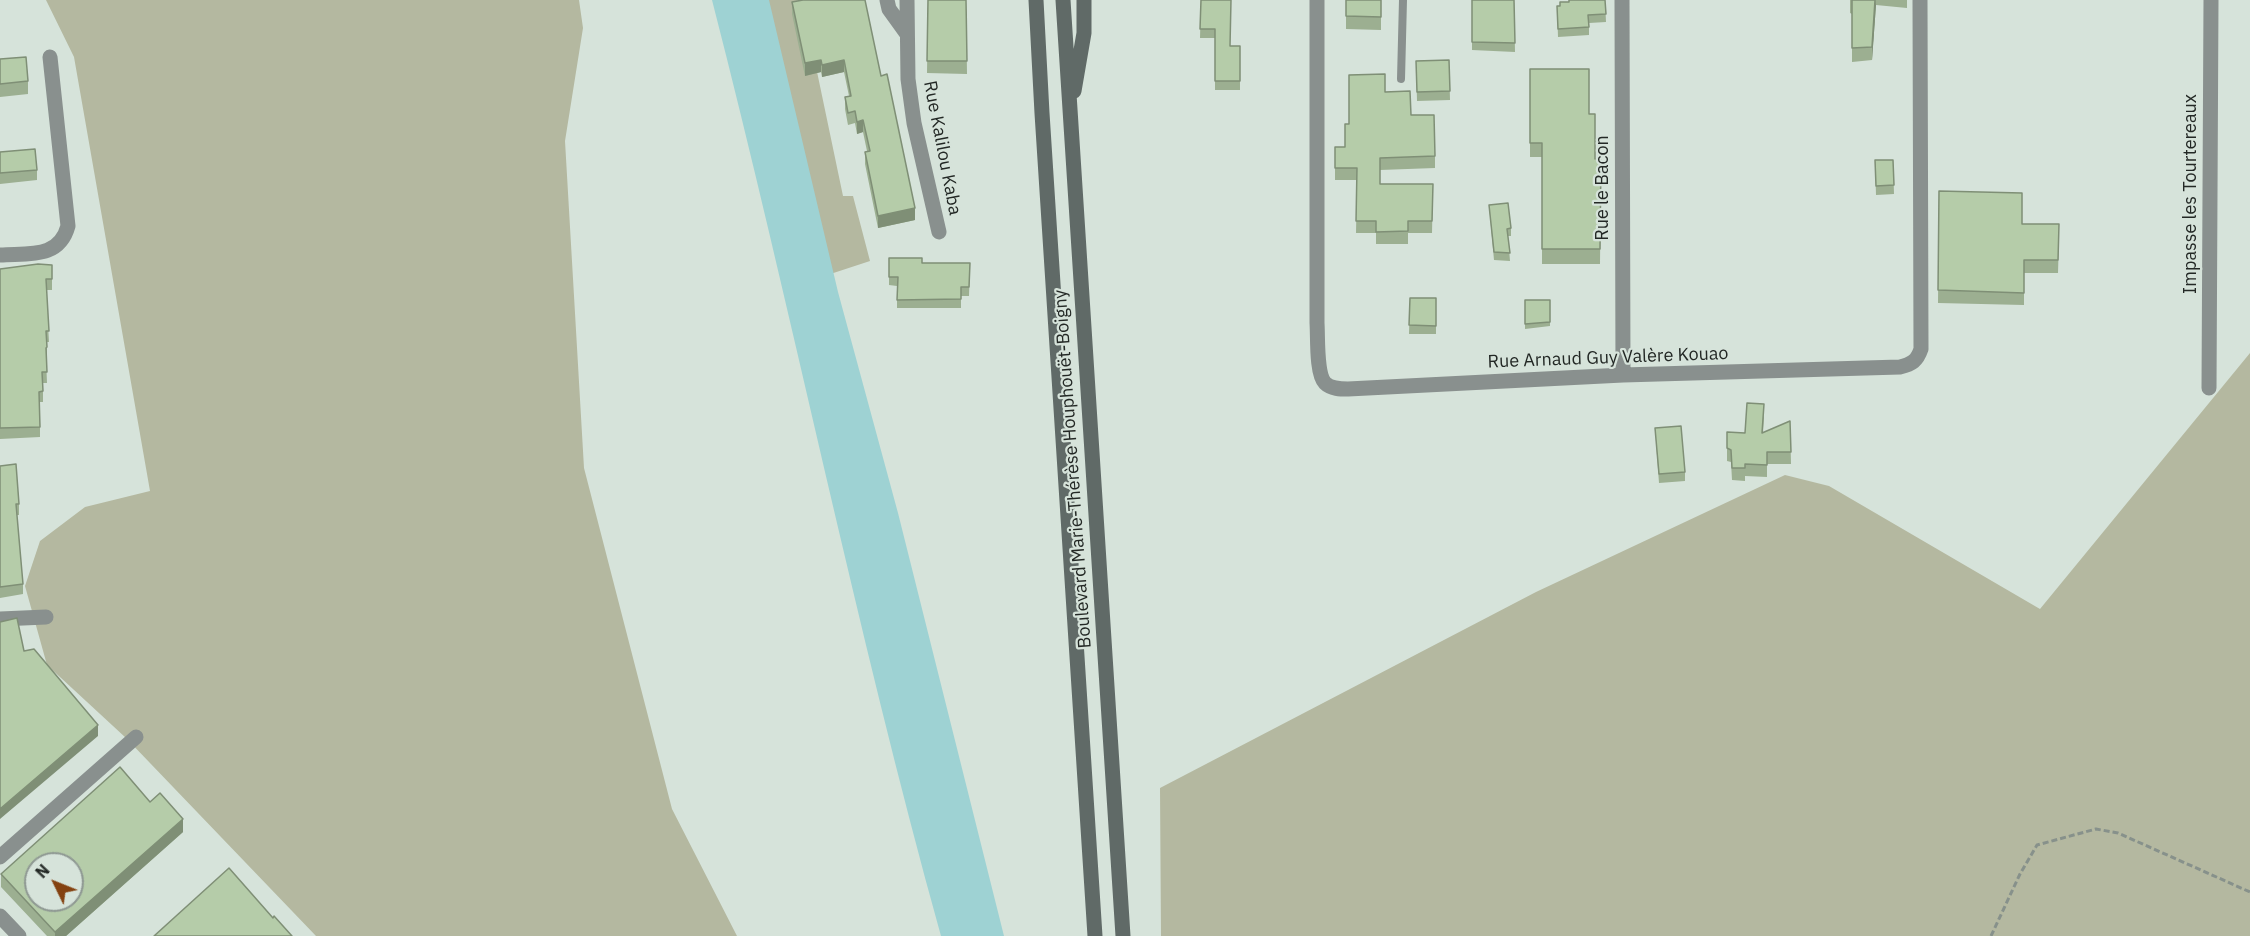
<!DOCTYPE html>
<meta charset="utf-8">
<style>
body{margin:0}
#map{position:relative;width:2250px;height:936px;overflow:hidden;background:#d6e3da;font-family:"IBM Plex Sans",sans-serif}
canvas{display:block}
.north{position:absolute;left:24px;top:852px;width:60px;height:60px;box-sizing:border-box;background:#d6e3da;border:2px solid #8e9892;border-radius:50%;rotate:313deg;font-size:16px;font-weight:700;line-height:24px;text-align:center;color:#232825}
.north::after{content:'';display:block;margin:auto;width:21px;height:27px;background:#844211;clip-path:polygon(50% 0,100% 100%,50% 72%,0 100%)}
</style>
<div id="map">
<canvas width="2250" height="936"></canvas>
<div class="north">N</div>
</div>
<script>
const context = document.querySelector('canvas').getContext('2d');
context.lineJoin = 'round';
function fill(path, color) { context.fillStyle = color; context.fill(path, 'evenodd'); }
function stroke(path, color, width, dash) { context.strokeStyle = color; context.lineWidth = width; context.lineCap = dash ? 'butt' : 'round'; context.setLineDash(dash || []); context.stroke(path); }
function drawText(font, color, halo, rows, align = 'center') {
  context.font = font + ' "IBM Plex Sans",sans-serif'; context.lineWidth = 4.5; context.setLineDash([]); context.textBaseline = 'middle'; context.strokeStyle = halo; context.fillStyle = color; for (const [text, x, y, turn = 0] of rows) {
    context.save(); context.translate(x, y); context.rotate((+turn || 0) * Math.PI / 180); context.textAlign = isNaN(turn) ? turn : align; if (halo) context.strokeText(text, 0, 0); context.fillText(text, 0, 0); context.restore();
  }
}
const green = new Path2D(`
 M46,0H579L583,28L565,141L584,468L672,809L737,936H316L126,738L47,665L25,586L40,541L85,507L150,491L74,57Z
 M742,0H802L843,196H853L870,261L806,282Z
 M2250,353V936H1161L1160,788L1536,592L1785,475L1829,486L2040,609Z`);
const water = new Path2D(`
 M712,0H769L838,292L898,513L1004,936H941C855,626 792,311 712,0Z`);
const path = new Path2D(`
 M1991,936L2020,874L2037,845L2096,829L2118,833L2250,892`);
const lane = new Path2D(`
 M1401,79L1403,0`);
const street = new Path2D(`
 M887,0L889,9L907,34
 M907,0L908,79L914,123L939,232
 M1317,0V323C1318,336 1316,374 1325,383C1331,389 1341,389 1348,389L1623,375L1900,367C1912,364 1917,361 1921,349L1920,0
 M1622,0L1623,375
 M0,255C29,253 59,259 68,226L50,57
 M2209,388L2211,0
 M0,619L46,617
 M0,857L136,737
 M0,916L19,936`);
const secondary = new Path2D(`
 M1036,0L1042,113L1095,936
 M1063,0L1123,936
 M1074,91L1084,33V0`);
const wall = new Path2D(`
 M928,0H966L967,74L927,73Z
 M1201,0L1230,46H1240V90H1215V38H1200Z
 M1346,0H1381V30L1346,29Z
 M1472,0H1514L1515,52L1472,50Z
 M1605,0L1606,22L1589,23V35L1558,37L1557,6Z
 M1850,0H1907V8L1876,5L1872,60L1852,62V14L1850,13Z
 M792,2L881,76L915,220L878,228L865,164V152L867,151L863,132L857,134L855,123L848,125L845,109V97L849,96L844,72L822,77L821,72L805,76L792,14Z
 M0,59L28,81V94L0,97Z
 M1449,60L1450,100L1417,101L1416,61Z
 M1530,69L1589,114L1595,159H1601L1600,264H1542V157H1530Z
 M1385,92L1435,156V168L1380,170V184H1433L1432,233H1408V244H1376V233H1356L1357,180H1335V147H1345L1349,124Z
 M0,152L37,170V180L0,184Z
 M1875,160H1893L1894,194L1876,195Z
 M1939,191L2022,224L2059,237L2058,273H2024V305L1938,303Z
 M1489,205L1511,228V236H1508L1510,261L1494,260Z
 M889,258L922,263H970L969,296H961V308H897V286L889,285Z
 M52,265V290H46L49,342H47V358H46L47,383H43V402H40V437L0,439V269Z
 M1410,298H1436V334H1409Z
 M1525,300H1550V326L1525,329Z
 M1764,416L1763,433L1790,421L1791,464H1767V477L1745,476V481L1732,480L1731,462L1727,461V432L1745,433Z
 M1655,428L1685,472V481L1659,483Z
 M0,466L19,504V515H16L23,584V594L0,598Z
 M150,802L183,832L66,936H47L1,887V874Z`);
const shadedWall = new Path2D(`
 M1875,0L1876,5L1872,60V47Z
 M821,60V72L805,76V63Z
 M844,60V72L822,77V65Z
 M863,120V132L857,134V122Z
 M915,208V220L878,228V216Z
 M98,725V736L0,819V809Z
 M183,819V832L66,936H55V932Z`);
const building = new Path2D(`
 M803,0H865L881,76L887,74L915,208L878,216L865,152L870,151L863,120L857,122L855,111L848,113L845,97L851,96L844,60L822,65L821,60L805,63L792,2Z
 M928,0H966L967,61H927Z
 M1201,0H1231L1230,46H1240V81H1215V29H1200Z
 M1346,0H1381V17L1346,16Z
 M1472,0H1514L1515,43L1472,42Z
 M1569,0H1605L1606,14L1588,15L1589,27L1558,29L1557,6H1560V2H1569Z
 M1852,0H1875L1872,47L1852,48Z
 M26,57L28,81L0,84V59Z
 M1449,60L1450,91L1417,92L1416,61Z
 M1530,69H1589V114H1595V159H1601L1600,249H1542V143H1530Z
 M1385,74V92L1410,91L1411,115H1434L1435,156L1380,158V184H1433L1432,221H1408V231L1376,232V221H1356L1357,168H1335V147H1345V124H1349V75Z
 M35,149L37,170L0,173V152Z
 M1875,160H1893L1894,185L1876,186Z
 M1939,191L2022,193V224H2059L2058,260H2024V293L1938,290Z
 M1508,203L1511,228L1507,229L1510,253L1494,252L1489,205Z
 M889,258H922V263H970L969,287H961V299L897,300L898,277H889Z
 M38,264L52,265V279H46L49,331H46L47,347L46,348L47,372H42L43,391L39,392L40,427L0,428V269Z
 M1410,298H1436V326L1409,325Z
 M1525,300H1550V322L1525,324Z
 M1747,403L1764,404L1762,433L1790,421L1791,452H1767V465L1745,464V468H1732L1731,450L1727,448V432L1745,433Z
 M1681,426L1685,472L1659,474L1655,428Z
 M16,464L19,504H16L23,584L0,587V466Z
 M17,618L24,651L34,649L98,725L0,809V622Z
 M120,767L150,802L160,793L183,819L55,932L1,874ZM36,864H72V900H36Z
 M229,868L273,918L274,916L292,936H154Z`);
const streetNames = [
 ["Rue Kalilou Kaba",942,148,79],
 ["Rue le Bacon",1603,188,-90],
 ["Impasse les Tourtereaux",2191,194,-90],
 ["Rue Arnaud Guy Valère Kouao",1608,358,-2],
 ["Boulevard Marie-Thérèse Houphouët-Boigny",1073,469,-94]
];
fill(green, '#b4b8a0');
fill(water, '#9ed2d3');
stroke(path, '#87918b', 3, [6, 3]);
stroke(lane, '#89908e', 8);
stroke(street, '#89908e', 15);
stroke(secondary, '#606a67', 15);
fill(wall, '#9caf91');
fill(shadedWall, '#7f8f76');
fill(building, '#b5cca9');
stroke(building, '#7f8f76', 1.5);
drawText('18px', '#232825', '#d6e3da', streetNames);
</script>
